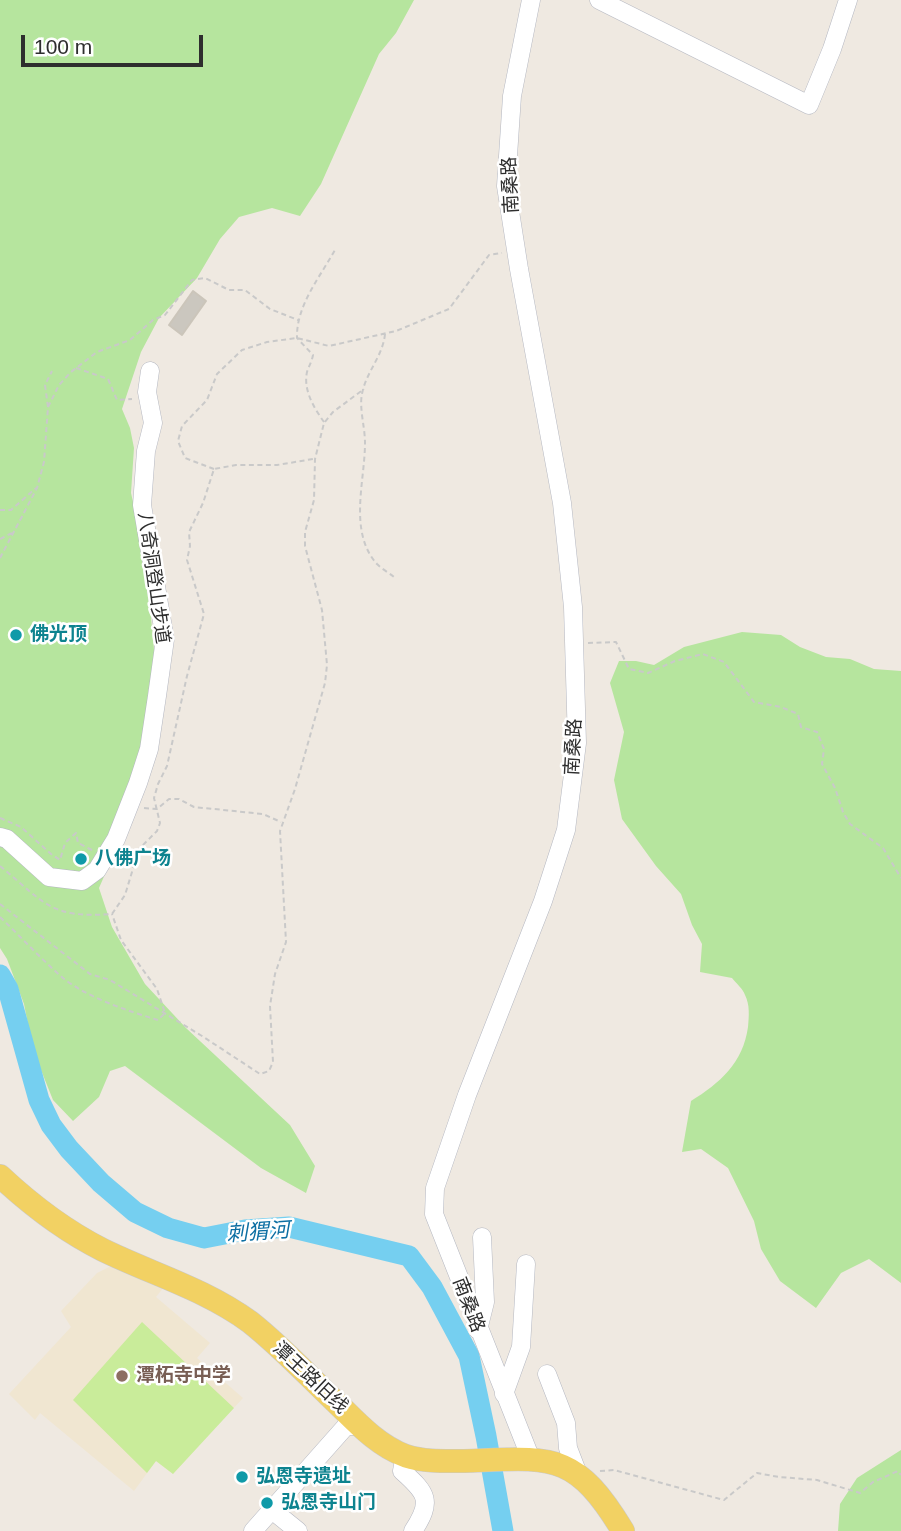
<!DOCTYPE html>
<meta charset="utf-8">
<style>
body{margin:0}
#map{position:relative;width:901px;height:1531px;overflow:hidden;background:#efe9e1;font-family:Helvetica,sans-serif}
canvas{display:block}
.scale{position:absolute;left:21px;top:35px;width:182px;height:32px;box-sizing:border-box;border:4px solid #2e2e2e;border-top:0;padding-left:9px;font-size:21px;line-height:24px;white-space:nowrap;color:#2e2e2e;-webkit-text-stroke:5px #fff;paint-order:stroke}
</style>
<div id="map">
<canvas width="901" height="1531"></canvas>
<div class="scale">100 m</div>
</div>
<script>
const context = document.querySelector('canvas').getContext('2d');
context.lineJoin = 'round';
function fill(path, color) { context.fillStyle = color; context.fill(path, 'evenodd'); }
function stroke(path, color, width, dash) { context.strokeStyle = color; context.lineWidth = width; context.lineCap = dash ? 'butt' : 'round'; context.setLineDash(dash || []); context.stroke(path); }
function drawText(font, color, halo, rows, align = 'center') {
  context.font = font + ' Helvetica,"Noto Sans SC",sans-serif'; context.lineWidth = 5; context.setLineDash([]); context.textBaseline = 'middle'; context.strokeStyle = halo; context.fillStyle = color; for (const [text, x, y, turn = 0] of rows) {
    context.save(); context.translate(x, y); context.rotate((+turn || 0) * Math.PI / 180); context.textAlign = isNaN(turn) ? turn : align; if (halo) context.strokeText(text, 0, 0); context.fillText(text, 0, 0); context.restore();
  }
}
const education = new Path2D(`
 M113,1265L164,1287L156,1297L210,1343L197,1358L243,1398L173,1474L156,1461L134,1491L40,1413L35,1420L9,1394L71,1327L61,1311L97,1273Z`);
const green = new Path2D(`
 M0,0H414L396,33L379,54L321,184L300,216L272,208L239,217L220,239L197,278L159,318L141,352L122,409L130,428L134,448L131,493L145,554L155,660L148,693L147,725L119,842L99,888L112,927L145,984L186,1028L290,1125L315,1166L306,1193L261,1168L125,1066L110,1071L99,1097L73,1121L53,1100L33,1050L24,1004L7,959L0,948Z
 M742,632L781,635L800,647L826,657L850,659L874,669L901,671V1283L869,1259L841,1273L816,1308L780,1281L761,1249L754,1221L728,1168L701,1149L682,1152L691,1101C720,1083 743,1063 748,1027C749,1016 750,1005 745,995C743,989 736,983 732,978L700,972L702,944L692,925L681,894L656,866L622,819L614,780L624,732L610,683L619,661H636L654,665L684,647Z
 M901,1450V1531H838L840,1504L857,1478Z`);
const pitch = new Path2D(`
 M142,1322L234,1408L173,1474L156,1461L147,1473L73,1400Z`);
const river = new Path2D(`
 M0,975L8,989L39,1100L51,1125L69,1149L101,1183L135,1212L168,1228L204,1238L245,1230L289,1227L409,1256L432,1287L469,1356L486,1436L503,1531`);
const building = new Path2D(`
 M193,291L206,301L182,335L169,325Z`);
const path = new Path2D(`
 M385,334C383,356 366,372 362,394C359,408 365,427 365,443C365,481 348,532 377,564C382,569 389,573 394,577
 M76,368L108,379L117,400L132,399
 M48,407L59,385L71,372L97,352L130,340L153,320L165,315L192,280L205,278L229,290H245L270,309L298,320
 M324,422C314,408 303,390 307,372C309,366 312,361 313,355L297,338C296,305 321,276 336,248
 M214,469L185,458L178,441L182,426L207,400L217,374L242,350L267,342L297,338L329,346L396,331L449,309L489,255L502,253
 M0,510H11L36,488
 M0,539L12,533
 M0,558L37,488L44,462L48,407L45,385L52,371
 M588,643L616,642L629,669L648,673L675,661L703,654L724,662L754,702L781,707L798,714L801,727L817,732L824,749L822,764L835,788L843,812L850,824L883,848L901,878
 M144,808L157,809L169,799H179L194,807L263,814L281,822
 M0,818L21,827L51,854L60,860L65,843L76,833L78,843L92,850
 M0,866C44,902 50,919 112,914L125,895L139,849L157,831L160,823L154,798L158,784L167,766L187,676L204,614L187,560L190,546L189,532L203,503L214,469L236,465H277L313,459
 M0,904L90,974L110,980L202,1036L260,1074L269,1071L273,1062L270,1006L275,974L286,942L280,831L295,789L325,683L327,665L322,610L305,546V532L314,500L315,459L324,423L333,412L364,389
 M0,917C21,937 41,959 63,978C88,998 128,1011 158,1020L165,1013L157,989L121,940L112,914
 M600,1471L614,1470L724,1500L757,1473L779,1477L817,1480L860,1493L873,1482L898,1471L901,1475`);
const minor = new Path2D(`
 M599,0L809,105L832,49L848,0
 M0,837L7,839L49,877L82,881L97,870L116,839L138,783L149,749L157,696L165,639L142,505L146,451L153,423L147,392L150,371
 M478,1330L485,1302L482,1237
 M547,1374L566,1423L568,1448L578,1474
 M504,1394L521,1347L526,1264
 M405,1455L402,1471C427,1493 433,1501 413,1531
 M531,1459L434,1214L435,1188L467,1095L543,901L566,830L577,743L573,607L562,503L519,269L506,186L512,96L531,0
 M272,1510L298,1531
 M253,1531L346,1426H361`);
const major = new Path2D(`
 M0,1176C31,1205 65,1231 103,1250C152,1274 205,1289 250,1322C283,1348 312,1380 343,1409C361,1427 381,1447 406,1456C425,1462 445,1461 464,1461C551,1458 574,1450 623,1531`);
const markers = [
 [16,635,7,"#0f9aa8"],
 [81,859,7,"#0f9aa8"],
 [122,1376,7,"#8d6e63"],
 [242,1477,7,"#0f9aa8"],
 [267,1503,7,"#0f9aa8"]
];
const streetNames = [
 ["南桑路",511,185,-93],
 ["八奇洞登山步道",153,578,82],
 ["南桑路",574,747,-87],
 ["南桑路",468,1305,69],
 ["潭王路旧线",310,1378,43]
];
const cultureNames = [
 ["佛光顶",30,635],
 ["八佛广场",95,859],
 ["弘恩寺遗址",256,1477],
 ["弘恩寺山门",281,1503]
];
const educationNames = [
 ["潭柘寺中学",136,1376]
];
const waterNames = [
 ["刺猬河",258,1233,-4]
];
fill(education, '#f0e6d1');
fill(green, '#b6e59e');
fill(pitch, '#c9ec9a');
stroke(river, '#75cff0', 21);
fill(building, '#cbc7bf');
stroke(building, '#cbc5ba', 2);
stroke(minor, '#b4b7c1', 19);
stroke(major, '#c9c9c9', 24);
stroke(path, '#c9c9c9', 2, [5, 3.5]);
stroke(minor, '#fff', 18);
stroke(major, '#f2d163', 23);
for (const [x, y, r, color] of markers) { const dot = new Path2D(); dot.arc(x, y, r, 0, 2 * Math.PI); context.fillStyle = color; context.fill(dot); stroke(dot, '#fff', 2.5); }
drawText('19px', '#2e2e2e', '#fff', streetNames);
drawText('bold 19px', '#0d838f', '#fff', cultureNames, 'left');
drawText('bold 19px', '#785e54', '#fff', educationNames, 'left');
drawText('italic 21px', '#0d6fa3', '#fff', waterNames);
</script>
